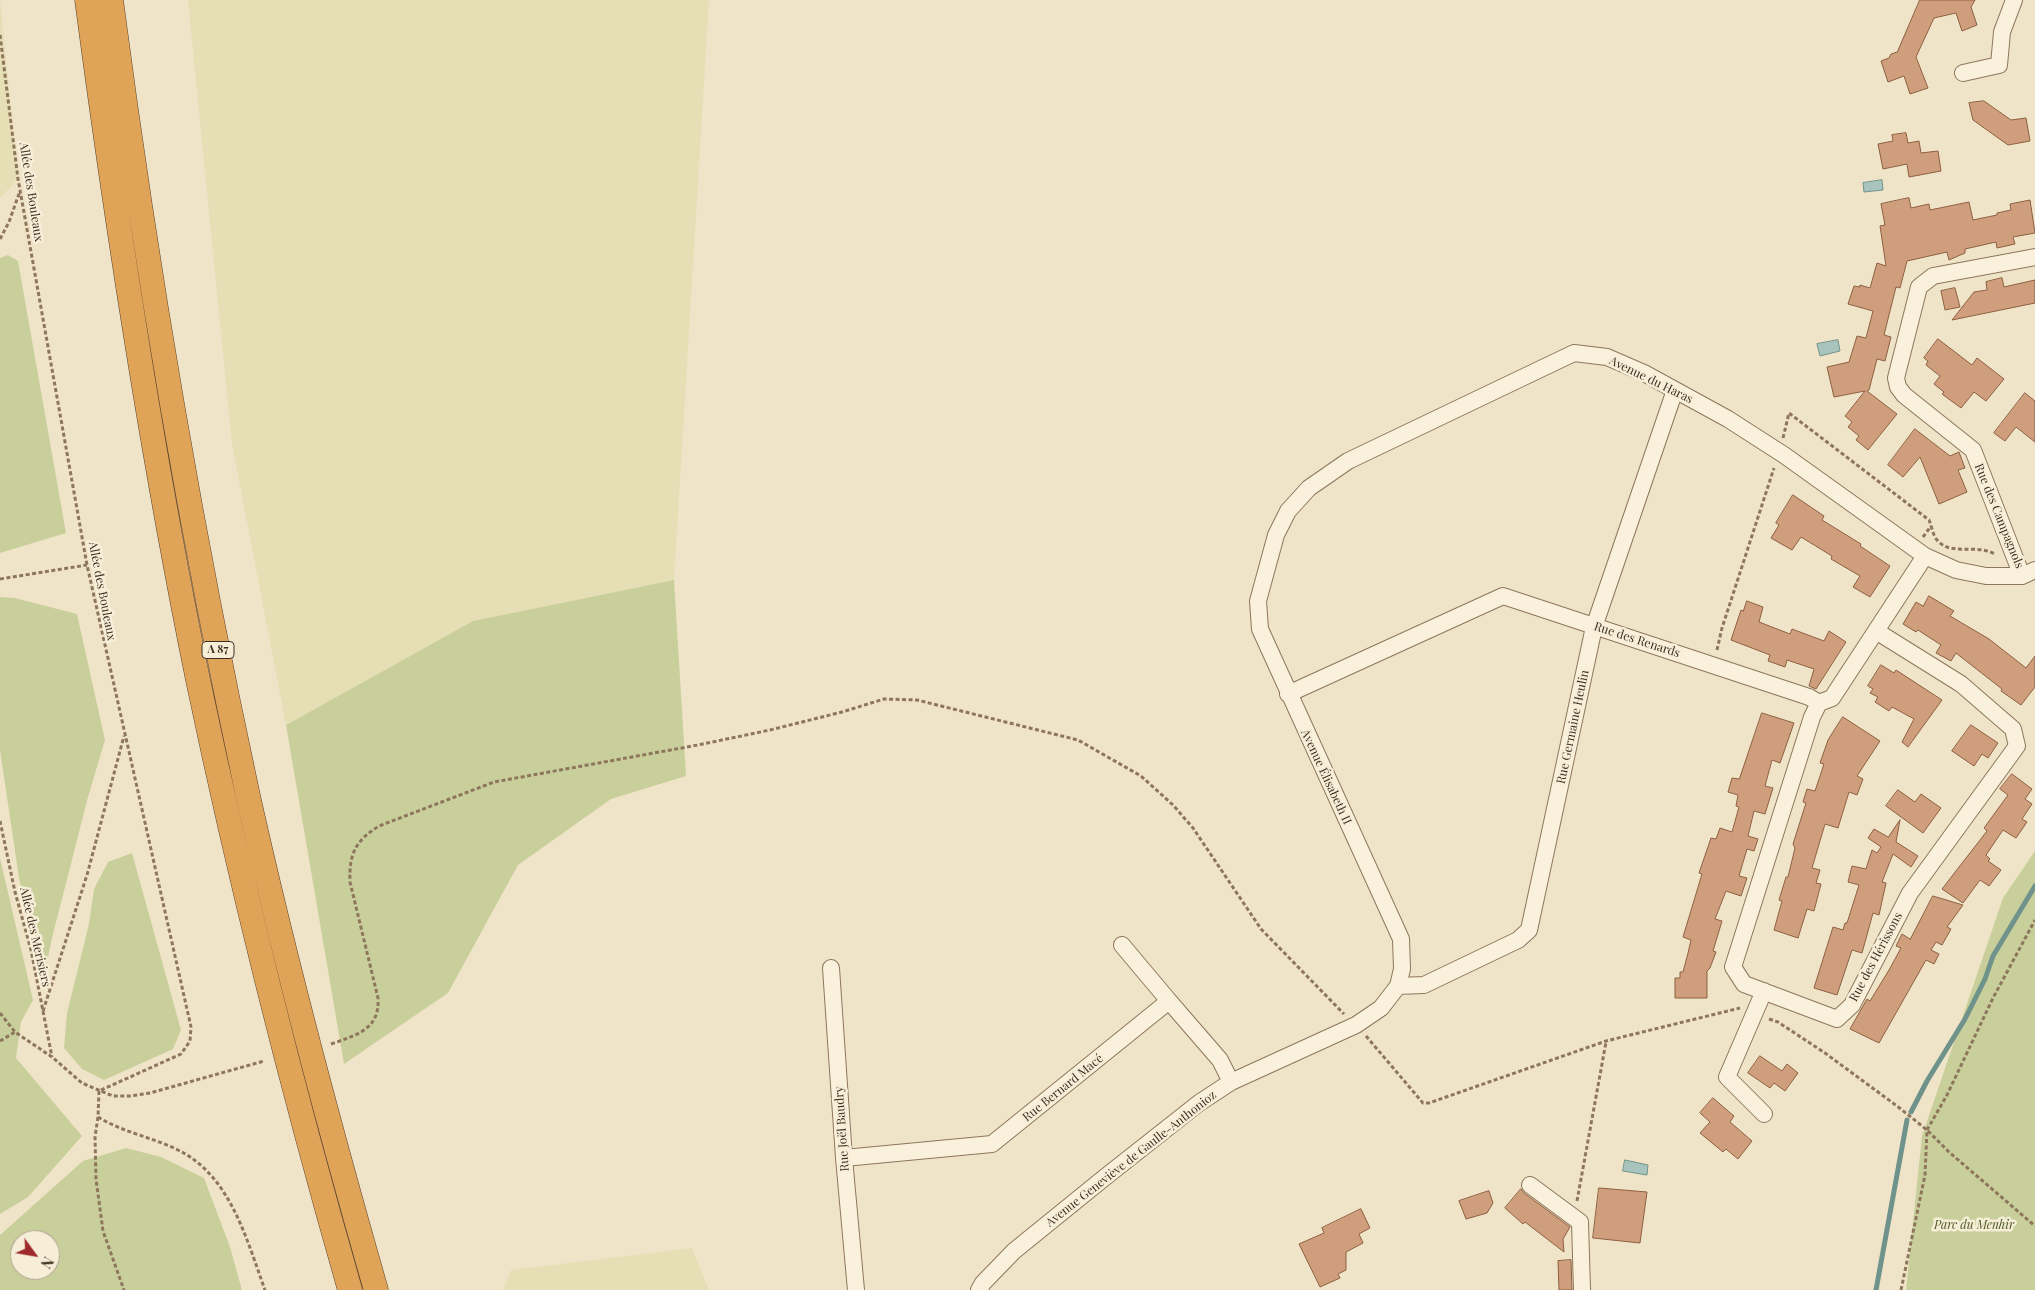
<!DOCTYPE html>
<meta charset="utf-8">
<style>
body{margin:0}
#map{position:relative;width:2035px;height:1290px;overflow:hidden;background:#f0e4c8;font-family:"Playfair Display",serif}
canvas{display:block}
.north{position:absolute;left:10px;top:1230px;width:50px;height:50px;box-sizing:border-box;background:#f7eed8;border:1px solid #ada18e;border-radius:50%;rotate:122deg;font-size:14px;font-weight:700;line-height:20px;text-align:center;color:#3d2e20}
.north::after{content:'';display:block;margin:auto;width:18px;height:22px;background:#9e2a2b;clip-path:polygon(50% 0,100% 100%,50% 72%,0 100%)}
</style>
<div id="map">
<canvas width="2035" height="1290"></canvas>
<div class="north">N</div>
</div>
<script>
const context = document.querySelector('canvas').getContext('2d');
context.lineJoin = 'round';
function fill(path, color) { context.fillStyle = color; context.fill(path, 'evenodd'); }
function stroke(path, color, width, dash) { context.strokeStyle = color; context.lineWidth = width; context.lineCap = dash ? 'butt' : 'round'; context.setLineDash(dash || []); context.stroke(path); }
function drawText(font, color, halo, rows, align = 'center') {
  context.font = font + ' "Playfair Display",serif'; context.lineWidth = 5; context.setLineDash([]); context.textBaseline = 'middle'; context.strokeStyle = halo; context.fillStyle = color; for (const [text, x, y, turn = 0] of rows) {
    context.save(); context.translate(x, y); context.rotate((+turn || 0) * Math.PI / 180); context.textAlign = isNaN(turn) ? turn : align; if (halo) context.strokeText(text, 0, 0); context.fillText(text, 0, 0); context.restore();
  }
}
const farmland = new Path2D(`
 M0,0L18,179L0,198Z
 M188,0H709L674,580L473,621L286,725L232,444Z
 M692,1248L709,1290H503L511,1270Z`);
const green = new Path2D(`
 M8,255L18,261L66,533L0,553V258Z
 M674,580L686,776L611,799L518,865L448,993L344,1064L286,725L473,621Z
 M0,597L15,598L77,614L105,740L88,797L52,938L46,967L40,973L19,878L0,750Z
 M2035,851V1290H1906L1922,1136L2003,898Z
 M132,853L181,1030L173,1049L104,1080L82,1069L64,1048L67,1013L89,924L94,889L108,862Z
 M0,858L33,1000L21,1022L16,1058L82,1136L28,1197L0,1214Z
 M126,1148L161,1157L204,1178L230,1247L242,1290H0V1235L83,1161ZM20,1240H50V1270H20Z`);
const water = new Path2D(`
 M1882,180L1883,190L1864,192L1863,183Z
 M1838,340L1840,351L1820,356L1817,344Z
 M1625,1160L1648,1165L1647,1175L1623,1171Z`);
const stream = new Path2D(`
 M1911,1112L1927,1081L1965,1019L1985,979L1993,956L2035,886
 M1876,1290L1907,1120`);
const building = new Path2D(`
 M1920,0H1975L1971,7L1977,25L1962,31L1956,13L1934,18L1916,57L1928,88L1910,94L1904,76L1888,82L1881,61L1889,58L1891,54L1897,52Z
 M1984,101L2011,120L2026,118L2030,141L2008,145L1973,120L1969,103Z
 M1906,133L1908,143L1919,141L1921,153L1938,151L1941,171L1909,177L1907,164L1883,169L1878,144L1893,141L1892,135Z
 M1909,198L1911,208L1929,204L1930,210L1969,202L1973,220L1997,215V213L2011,210L2010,204L2030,200L2035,233L2013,237L2015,244L1997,248L1996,242L1965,249V253L1949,260L1947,252L1907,261L1900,288L1896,287L1884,335L1891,337L1885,361L1877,359L1869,390L1867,391L1897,414L1868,450L1856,440L1859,436L1848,427L1852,422L1845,416L1865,391L1834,397L1827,367L1849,362L1857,336L1866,338L1873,311L1848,304L1854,286L1860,287V285L1870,288L1877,263L1886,266L1880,226L1885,225L1881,204Z
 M2002,278L2004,287L2035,280V303L1952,320L1974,292L1987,290L1986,282Z
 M1955,288L1960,307L1945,310L1941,291Z
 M1938,339L1972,365L1977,358L2004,379L1986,401L1974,392L1961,408L1942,394L1944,392L1934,384L1940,376L1926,365L1928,361L1924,358Z
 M2025,393L2035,401V442L2016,427L2005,441L1994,433Z
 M1915,429L1950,456L1959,452L1965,468L1958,470L1967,492L1939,504L1920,457L1903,477L1888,465Z
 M1793,495L1824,516L1822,520L1861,544L1860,546L1890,566L1870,597L1853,587L1860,576L1831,559L1832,556L1801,537L1792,550L1771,538L1779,525L1776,523Z
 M1929,596L1954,611L1950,616L1989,639L2026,668L2035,656V687L2021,705L2001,691L2002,689L1956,653L1951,661L1936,653L1941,645L1918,630L1916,632L1903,624L1916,602L1923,606Z
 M1747,601L1763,607L1759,622L1790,634L1792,629L1824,641L1829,631L1846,642L1816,689L1809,686L1814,669L1787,660L1785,667L1768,661L1770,655L1731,640L1741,610L1743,611Z
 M1881,665L1894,673L1896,670L1942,700L1908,747L1902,742L1914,719L1892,707L1889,711L1875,702L1878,697L1870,693L1873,689L1868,686Z
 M1762,713L1794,723L1780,763L1772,760L1765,786L1773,788L1765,814L1754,811L1748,836L1758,839L1754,851L1747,849L1739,876L1747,878L1741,896L1726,891L1715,919L1722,921L1713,951L1716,952L1710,968L1707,971V998H1675V978H1680V972H1683L1688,953L1691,940L1683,937L1702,874L1699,873L1711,838L1716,839L1720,828L1732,832L1739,807L1736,806L1738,795L1728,792L1732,778L1739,779Z
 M1843,717L1880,741L1857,776L1863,779L1857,795L1849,792L1838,828L1825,824L1812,868L1820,870L1816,883L1821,884L1814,911L1807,909L1798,938L1774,930L1782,901L1779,900L1786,877H1788L1795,848L1793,844L1806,803L1803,802L1807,789L1815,791L1824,764L1820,763L1828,740Z
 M1971,725L1998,743L1988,758L1982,754L1974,766L1952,751Z
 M2012,774L2032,789L2025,799L2032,804L2022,819L2027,822L2016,838L2003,830L1986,855L1990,859L1988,861L2001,870L1989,886L1980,880L1963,903L1942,889L1987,831L1984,828L2008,795L2000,789Z
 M1898,790L1915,802L1921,794L1941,808L1923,833L1886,806Z
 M1900,820L1896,842L1918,856L1911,867L1893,854L1882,882L1886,883L1879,915L1873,913L1862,953L1852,950L1837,995L1814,988L1833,927L1843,930L1845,923H1847L1859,885L1848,882L1852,866L1866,869L1872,850L1877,853L1881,847L1868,838L1874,829L1888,837Z
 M1933,896L1963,905L1947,927L1951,929L1942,945L1936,942L1931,950L1939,954L1934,964L1926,960L1879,1043L1850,1029L1867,999L1870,1001L1889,970L1901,948L1896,946L1902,934L1910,939Z
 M1760,1056L1782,1071L1787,1064L1798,1073L1785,1091L1774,1083L1770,1088L1748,1073Z
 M1713,1098L1734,1116L1730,1122L1752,1141L1738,1159L1726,1149L1723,1152L1700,1133L1710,1122L1700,1113Z
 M1599,1188L1647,1192L1640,1243L1593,1238Z
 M1521,1189L1524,1193L1570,1227L1563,1239L1564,1252L1525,1222L1523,1224L1505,1208Z
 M1489,1191L1493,1203L1487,1213L1466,1219L1459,1201Z
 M1361,1209L1370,1228L1359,1234L1363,1243L1346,1252V1270L1338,1274L1340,1278L1320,1287L1299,1244L1324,1233L1322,1228Z
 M1571,1260L1572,1290H1559L1558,1261Z`);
const path = new Path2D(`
 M0,35L18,179L87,565L191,1027L190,1041L181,1054L99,1091
 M0,239L9,222L20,191
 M1783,438L1789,413L1929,520C1932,527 1933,537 1939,542C1953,556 1979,543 1996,555
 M1923,537L1931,526
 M0,579L87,565
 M1717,650L1722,628L1774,468
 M0,821L15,892L31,950L52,1057
 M43,1011L87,875L124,736
 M0,1013L15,1032L52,1057L82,1083L113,1096H130L150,1093L264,1061
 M1769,1019L1778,1022L1825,1053L1897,1106L1927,1130L1949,1152L2035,1226
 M1366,1036L1423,1103H1429L1606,1041L1740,1008
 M0,1041L15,1032
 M331,1044C356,1035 380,1030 378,998L350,882C349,854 355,841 379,826L494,782L698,745L770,730L842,712L884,699L917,700L1078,740L1141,776L1173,805L1193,828L1261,929L1344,1014
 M99,1091L98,1117L95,1137L96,1179L103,1231L124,1290
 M98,1117C122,1132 151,1137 176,1149C230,1174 246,1238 265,1290
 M1577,1201L1606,1042
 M1901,1290L1925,1175L1927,1130L1947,1095L1993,998L2035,920`);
const minor = new Path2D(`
 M1963,73L1999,65L2002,32L2014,0
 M2022,576L1973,450L1904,395L1898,387L1896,378L1919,287L1933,276L2035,257
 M1288,694L1503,596L1809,697L1819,703L1832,698L1925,556
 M1819,703L1812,717L1733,967L1744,984L1837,1019L1852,1005L1910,893L2017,746L2013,729L1961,684L1876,631
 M1122,945L1169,1001
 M831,968L844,1158L856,1290
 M1398,986L1424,985L1518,940L1529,930L1594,627L1675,390
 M1764,991L1727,1077L1764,1114
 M844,1158L992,1144L1169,1001L1220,1060L1231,1082
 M1530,1185L1580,1222L1582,1290
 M979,1290L983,1283L1014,1251L1104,1178L1199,1103L1231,1082L1356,1025L1381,1008L1398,986L1402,969L1401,939L1260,629L1258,601L1276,535L1288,511L1309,488L1348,461L1574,353L1607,357L1644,373L1728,419L1784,455L1925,556L1956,570L1986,576H2022L2035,570`);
const highway = new Path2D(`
 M87,0C117,227 152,455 198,680C241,885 292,1088 350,1290
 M111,0C146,267 191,533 248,796C285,962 329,1126 376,1290`);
const shields = [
 [218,650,32]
];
const shieldNames = [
 ["A 87",218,650]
];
const streetNames = [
 ["Allée des Bouleaux",31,192,81],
 ["Avenue du Haras",1651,380,26],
 ["Rue des Campagnols",1999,516,68],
 ["Allée des Bouleaux",102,591,79],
 ["Rue des Renards",1637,640,18],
 ["Rue Germaine Heulin",1573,727,-78],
 ["Avenue Élisabeth II",1326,777,65],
 ["Allée des Merisiers",35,937,77],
 ["Rue des Hérissons",1876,957,-62],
 ["Rue Bernard Macé",1063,1088,-39],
 ["Rue Joël Baudry",842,1129,-94],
 ["Avenue Geneviève de Gaulle-Anthonioz",1131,1159,-38]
];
const parkNames = [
 ["Parc du Menhir",1974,1225]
];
fill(farmland, '#e6deb5');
fill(green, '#c9cf9b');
fill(water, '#a9c4bc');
stroke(water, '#6f938a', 1);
stroke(stream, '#6f938a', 5);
fill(building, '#cf9f7d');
stroke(building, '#8d5f41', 1);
stroke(minor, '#8d765c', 18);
stroke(highway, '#5b4430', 25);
stroke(path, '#8d765c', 3, [4, 2.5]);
stroke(minor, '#faf1dc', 16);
stroke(highway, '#e0a458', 24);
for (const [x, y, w] of shields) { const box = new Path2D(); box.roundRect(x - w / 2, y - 8.5, w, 17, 4); context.fillStyle = '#f7eed8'; context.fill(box); stroke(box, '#3d2e20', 1); }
drawText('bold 11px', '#3d2e20', null, shieldNames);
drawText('12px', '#3d2e20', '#f7eed8', streetNames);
drawText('italic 12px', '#4d5a26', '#f7eed8', parkNames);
</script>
